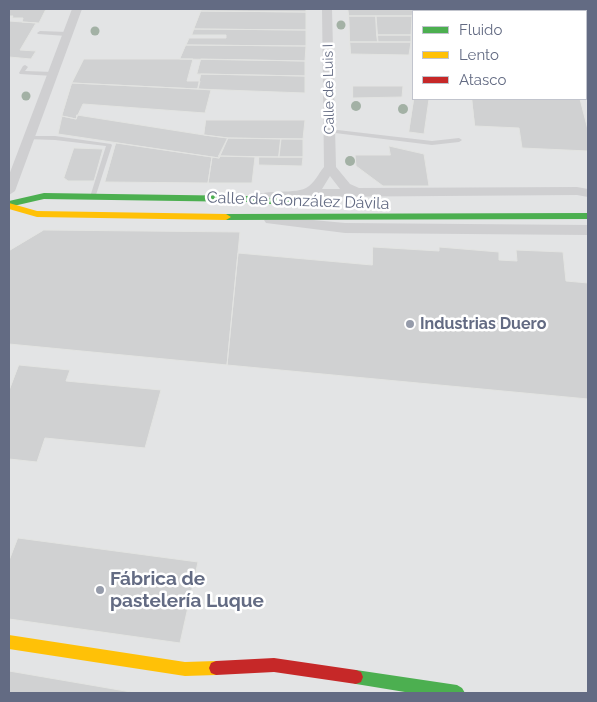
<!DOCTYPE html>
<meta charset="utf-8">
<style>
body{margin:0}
#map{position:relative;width:597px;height:702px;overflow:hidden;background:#f3f4f2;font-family:Raleway,sans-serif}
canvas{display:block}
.frame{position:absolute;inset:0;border:10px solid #636b83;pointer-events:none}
.legend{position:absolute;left:412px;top:10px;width:175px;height:90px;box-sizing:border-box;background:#fff;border:1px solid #c1c4cd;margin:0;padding:6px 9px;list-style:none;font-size:15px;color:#636b83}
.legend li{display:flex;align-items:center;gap:10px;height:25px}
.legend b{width:25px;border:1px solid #c1c4cd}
</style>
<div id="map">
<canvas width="597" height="702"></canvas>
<div class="frame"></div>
<ul class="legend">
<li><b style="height:6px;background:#4caf50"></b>Fluido</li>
<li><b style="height:6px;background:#ffc107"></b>Lento</li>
<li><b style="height:6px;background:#c62828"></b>Atasco</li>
</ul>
</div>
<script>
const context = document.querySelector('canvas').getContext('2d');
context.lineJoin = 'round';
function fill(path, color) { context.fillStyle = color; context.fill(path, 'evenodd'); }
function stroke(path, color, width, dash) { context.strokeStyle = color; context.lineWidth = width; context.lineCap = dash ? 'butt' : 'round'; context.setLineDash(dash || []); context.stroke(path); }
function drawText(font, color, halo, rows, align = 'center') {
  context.font = font + ' Raleway,sans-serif'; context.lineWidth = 5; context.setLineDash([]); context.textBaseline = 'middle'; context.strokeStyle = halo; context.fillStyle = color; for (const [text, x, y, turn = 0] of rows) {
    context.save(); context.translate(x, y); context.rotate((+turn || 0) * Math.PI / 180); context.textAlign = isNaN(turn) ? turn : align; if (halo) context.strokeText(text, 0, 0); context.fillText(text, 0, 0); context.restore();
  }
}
const built = new Path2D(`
 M9,9H581L582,11H413V99H586V21L588,27V693H9Z`);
const building = new Path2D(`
 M9,9H46L39,23L22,22L23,18H12L13,16H9Z
 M202,9H306V12L201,11Z
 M348,9H413L412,16H349Z
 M461,9H557V11H461Z
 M201,11L306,12V30L194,29Z
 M349,16H376L378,42H350Z
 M376,16H412L411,35H377Z
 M9,21L36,23L20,50L36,51L31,59L9,57Z
 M194,29L306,30V46L186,45L189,38H226V35H192Z
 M377,35H411V42H378Z
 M350,42H411L409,55L351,54Z
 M186,45L306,46L305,61L180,59Z
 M84,59H193L187,81H200L198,89L72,83Z
 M201,59L305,61V76L197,74Z
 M201,74L305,76V93L198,89Z
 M72,83L198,89L211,90L205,113L83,104L76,119L62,116Z
 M353,86H403L402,97L353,98Z
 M414,99H429L424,134L409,132Z
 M472,99H580L588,130V151L522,148L519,128L475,126Z
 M77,115L204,135L228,138L219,158L58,134L62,116L76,119Z
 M206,120H305L303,139L228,138L204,135Z
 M228,138L281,139L279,157L219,156Z
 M281,139H303V157H279Z
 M116,143L212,157L208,183L105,182Z
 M389,146L424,154L429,186H383L356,166L355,155H390Z
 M74,148L103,149L94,181H68L64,178Z
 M219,156L255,157L252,183H208L212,157L219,158Z
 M259,157H303L302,166L259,165Z
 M44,230L240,232L227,365L9,344V251Z
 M373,247L439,251V247L499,252V260L517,261L516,250L563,252L566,281L588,283V399L227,365L238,253L372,265Z
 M19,365L70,370L66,381L161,390L145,448L45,438L37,462L9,459V391Z
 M18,538L198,562L180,643L9,619V561Z
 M9,671L137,693H9Z`);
const lane = new Path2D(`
 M40,31L67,32L70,34L67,36L38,34L37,33Z
 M25,65L28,67L25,71L53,72L56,74L53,76L20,74L19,73L23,66Z
 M329,129L432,141L459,138L462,140L459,142L432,145L327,132L326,131Z
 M28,136H55L111,144L112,145L95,198L93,199L90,197L106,146L55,140L26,139L25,138Z`);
const street = new Path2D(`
 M72,9H82L15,191L9,195V175Z
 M322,9H332L336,167L350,184L359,188L577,187L588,189V197L577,195L306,197L288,200L254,201L252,198C259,188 292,195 306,188C315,183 318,174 324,167ZM330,176L340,189H322Z
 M271,216L345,223L588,225V235L345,233L266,223L264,220Z`);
const fast = new Path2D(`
 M44,193L247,196L295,200L300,203L295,206L247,202L44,199L9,207V201Z
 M588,213V219L226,220L221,217L226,214Z
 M356,670L457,685L462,688L465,693H411L356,684L351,682L349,677L351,672Z`);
const slow = new Path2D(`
 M9,203L37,211L226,214L231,217L226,220L37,217L9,209Z
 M9,635L185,662L216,661L221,663L223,668L221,673L216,675L185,676L9,649Z`);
const jam = new Path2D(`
 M274,658L356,670L361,672L363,677L361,682L356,684L274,672L216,675L211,673L209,668L211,663L216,661Z`);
const trees = [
 [341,25,4.5],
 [95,31,4.5],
 [26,96,4.5],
 [356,106,5],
 [403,109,5],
 [350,161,5]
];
const markers = [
 [410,324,5,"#959baa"],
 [100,590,5,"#959baa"]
];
const farStreetnames = [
 ["Calle de Luis I",329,89,-91]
];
const streetNames = [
 ["Calle de González Dávila",298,201,2]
];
const poiNames = [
 ["Industrias Duero",420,324]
];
const nearPoinames = [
 ["Fábrica de",110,579],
 ["pastelería Luque",110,601]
];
fill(built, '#e3e4e5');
fill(building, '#d0d1d2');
stroke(building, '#e3e4e2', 1);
fill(lane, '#cfcfd1');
fill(street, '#cfcfd1');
fill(fast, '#4caf50');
fill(slow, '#ffc107');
fill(jam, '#c62828');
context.fillStyle = '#a3b1a5';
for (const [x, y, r] of trees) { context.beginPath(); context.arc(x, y, r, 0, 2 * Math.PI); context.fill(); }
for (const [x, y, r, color] of markers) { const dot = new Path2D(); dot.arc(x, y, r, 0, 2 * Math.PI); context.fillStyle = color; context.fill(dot); stroke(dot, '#fff', 2); }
drawText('14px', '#636b83', '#fff', farStreetnames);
drawText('16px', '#636b83', '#fff', streetNames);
drawText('bold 16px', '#636b83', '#fff', poiNames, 'left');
drawText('bold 19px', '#636b83', '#fff', nearPoinames, 'left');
</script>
